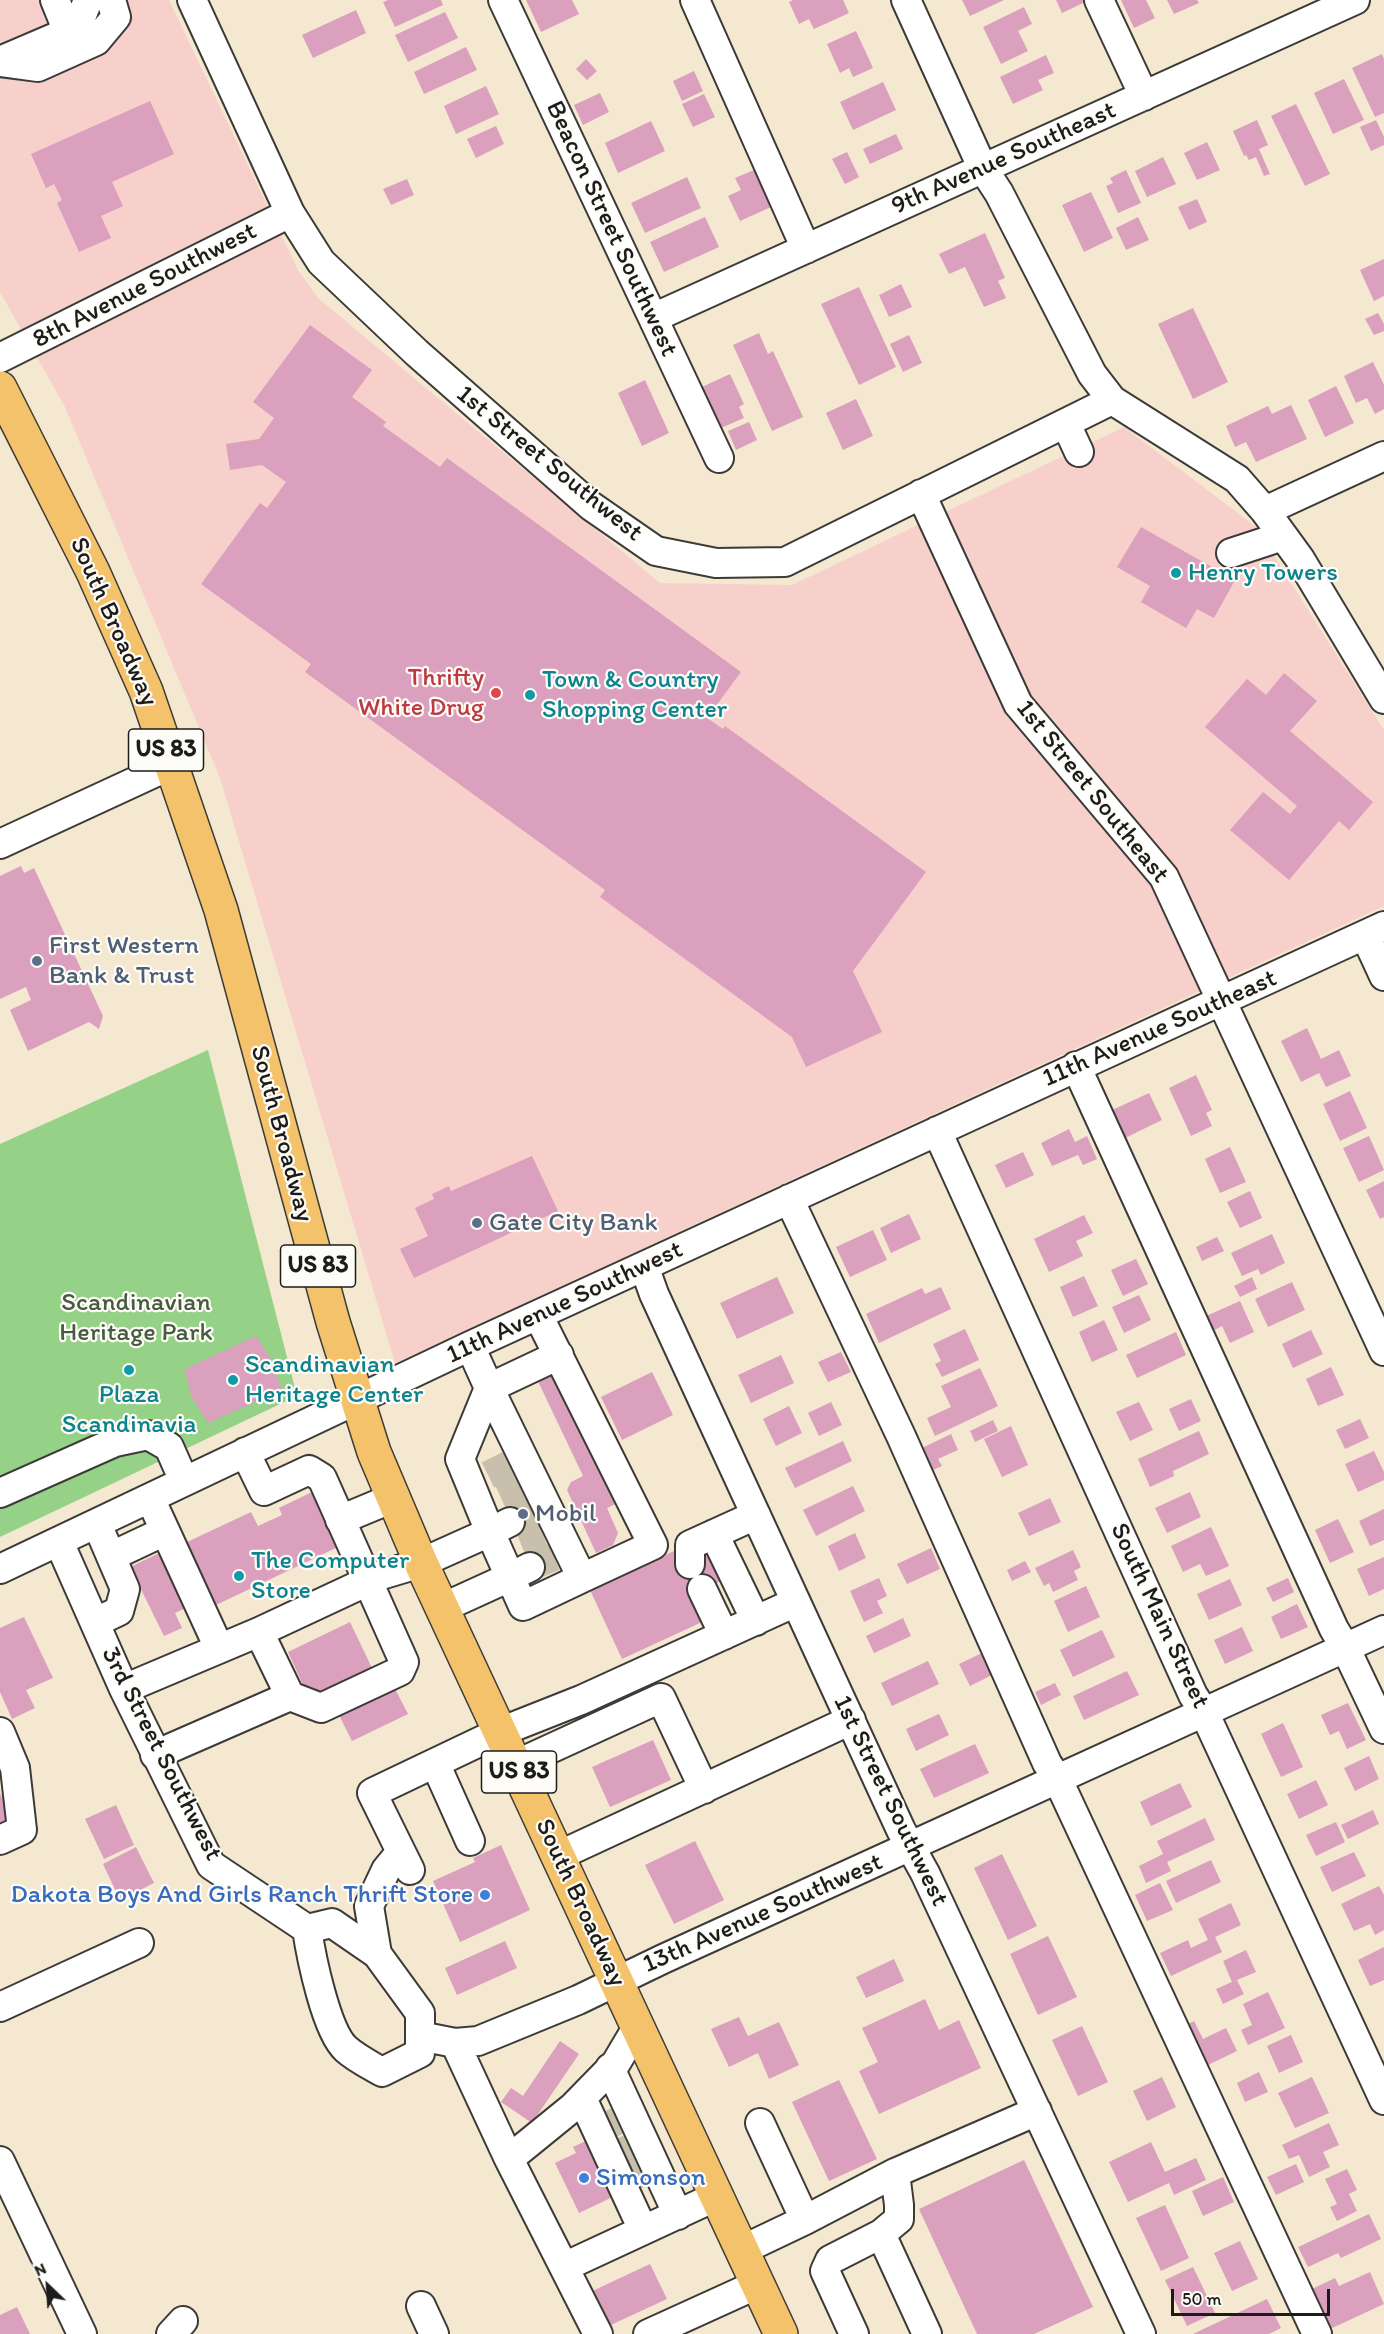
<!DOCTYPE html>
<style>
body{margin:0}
#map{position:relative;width:1384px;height:2334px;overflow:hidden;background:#f4e8d1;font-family:Itim,sans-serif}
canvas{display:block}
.north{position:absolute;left:18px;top:2256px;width:60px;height:60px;-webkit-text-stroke:4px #fdfcf7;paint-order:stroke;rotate:335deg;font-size:16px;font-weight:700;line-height:24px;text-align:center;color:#1c1c1c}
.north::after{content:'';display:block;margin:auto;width:21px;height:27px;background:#1c1c1c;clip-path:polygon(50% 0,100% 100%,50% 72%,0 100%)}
.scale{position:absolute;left:1171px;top:2289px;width:159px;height:27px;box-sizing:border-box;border:3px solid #1c1c1c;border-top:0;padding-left:8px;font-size:18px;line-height:21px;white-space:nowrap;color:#1c1c1c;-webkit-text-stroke:4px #fdfcf7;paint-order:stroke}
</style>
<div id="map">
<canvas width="1384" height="2334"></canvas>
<div class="north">N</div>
<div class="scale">50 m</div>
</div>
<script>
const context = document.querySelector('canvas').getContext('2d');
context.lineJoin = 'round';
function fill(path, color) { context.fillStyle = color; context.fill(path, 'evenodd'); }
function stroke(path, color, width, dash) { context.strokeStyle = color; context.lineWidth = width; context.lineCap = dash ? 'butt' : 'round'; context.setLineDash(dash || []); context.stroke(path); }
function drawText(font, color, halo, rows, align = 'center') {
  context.font = font + ' Itim,sans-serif'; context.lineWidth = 4.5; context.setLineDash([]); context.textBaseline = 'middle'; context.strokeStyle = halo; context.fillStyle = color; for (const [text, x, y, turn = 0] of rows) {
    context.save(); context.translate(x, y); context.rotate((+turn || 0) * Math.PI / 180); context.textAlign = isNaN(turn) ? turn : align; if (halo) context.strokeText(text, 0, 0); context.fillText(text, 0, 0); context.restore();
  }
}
const built = new Path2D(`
 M0,0H169L298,270L318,298L660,583L792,585L1124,427L1255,526L1384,730V906L395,1363L220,778L65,407L0,292Z`);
const green = new Path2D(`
 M208,1050L297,1396L0,1537V1144Z`);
const building = new Path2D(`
 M388,0H441L443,5L395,27L383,2Z
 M526,0H572L579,14L541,32Z
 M793,0H843L849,13L814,29L809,19L799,24L789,2Z
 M962,0H1004L970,16Z
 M1056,0H1085V2L1062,13Z
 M1121,0H1146L1155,18L1134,28Z
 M1167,0H1197L1199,3L1174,14Z
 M1024,7L1032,24L1018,31L1028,51L1001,64L983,27Z
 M356,10L366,33L313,58L302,35Z
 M445,12L458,38L408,62L395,35Z
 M856,31L873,68L853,77L849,68L840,73L827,44Z
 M466,47L477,70L424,94L414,72Z
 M1382,54L1384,59V113L1375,117L1352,68Z
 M1046,55L1054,73L1038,80L1043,90L1013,104L1000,77Z
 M586,59L597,71L587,80L576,69Z
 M694,71L703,91L682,101L673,81Z
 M1344,79L1364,120L1333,134L1314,93Z
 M883,82L896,110L853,130L840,102Z
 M486,86L499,114L456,134L444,106Z
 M600,93L609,112L583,125L574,105Z
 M704,94L715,117L693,127L682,104Z
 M150,101L174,154L112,182L123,206L101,216L111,238L79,252L57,203L62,200L54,184L46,188L31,154Z
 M1296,104L1330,174L1305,186L1271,116Z
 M1257,120L1268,145L1259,149L1270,174L1264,176L1256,157L1249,160L1246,155L1244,156L1233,131Z
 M1376,120L1384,137V145L1371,151L1360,127Z
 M651,121L665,151L618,173L605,143Z
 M496,126L504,144L476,158L467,139Z
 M896,134L903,149L870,164L863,149Z
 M1207,142L1220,170L1197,180L1184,153Z
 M847,152L859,177L845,184L832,159Z
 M1163,157L1176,184L1147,197L1135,171Z
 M754,170L771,207L740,221L728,196L741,190L735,178Z
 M1126,170L1141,203L1118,213L1106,186L1113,183L1110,178Z
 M687,177L701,208L645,233L631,203Z
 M407,179L414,195L391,205L383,189Z
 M1091,192L1113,238L1084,252L1062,205Z
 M1197,199L1207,222L1189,230L1178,207Z
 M705,217L719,247L664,272L650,242Z
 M1138,217L1149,240L1126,250L1116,228Z
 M985,233L1005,278L998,281L1006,298L984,307L965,267L949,274L939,254Z
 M1384,259V296L1374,301L1360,270Z
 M901,284L912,307L889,317L879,295Z
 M859,287L896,367L859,385L821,304Z
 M1193,308L1228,382L1193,399L1158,324Z
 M1378,313L1384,324V331L1374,335L1365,319Z
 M310,325L372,370L352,397L386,422L383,426L440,467L447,458L741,672L707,718L723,729L725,726L926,872L853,971L882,1032L806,1067L792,1037L600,897L605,890L305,672L311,664L201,584L260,503L267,508L286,482L262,465L230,470L226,444L259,439L274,418L253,402Z
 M759,333L768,354L773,351L803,417L772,431L733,345Z
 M909,335L922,363L903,372L890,344Z
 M1373,362L1384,385V409L1375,414L1367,398L1356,403L1344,376Z
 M730,374L744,404L739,407L744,418L721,428L702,387Z
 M645,380L669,433L642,446L618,393Z
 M1336,386L1354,423L1325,437L1308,400Z
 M856,399L873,436L843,450L826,413Z
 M1291,405L1307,439L1256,462L1246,442L1235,447L1226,426L1268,406L1272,414Z
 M749,422L757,440L736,450L728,431Z
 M1141,527L1235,580L1214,618L1197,609L1186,628L1141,602L1150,586L1117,567Z
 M1284,673L1317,701L1290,731L1373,802L1349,830L1339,821L1289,880L1230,830L1263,792L1290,814L1297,806L1205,727L1247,679L1266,695Z
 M21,866L24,873L34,868L103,1016L99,1029L89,1022L28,1051L10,1010L31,1000L26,987L0,999V876Z
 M1307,1028L1321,1059L1339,1050L1351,1076L1326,1087L1319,1073L1301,1082L1281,1041Z
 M1196,1075L1212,1110L1206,1113L1212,1126L1191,1136L1169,1088Z
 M1350,1091L1367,1128L1340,1141L1323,1104Z
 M1149,1093L1162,1120L1121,1140L1108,1112Z
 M1069,1129L1075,1142L1087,1136L1097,1159L1083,1165L1078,1155L1052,1166L1041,1143Z
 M1369,1136L1384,1170L1359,1182L1343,1148Z
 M1230,1147L1246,1182L1220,1193L1205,1159Z
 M1023,1152L1034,1175L1006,1188L995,1165Z
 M532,1156L558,1211L414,1278L400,1249L428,1236L415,1208L434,1199L432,1194L449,1186L451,1191Z
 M1384,1181V1217L1380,1219L1366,1190Z
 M1250,1191L1262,1218L1240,1228L1227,1202Z
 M909,1214L921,1239L891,1253L880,1228Z
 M1084,1215L1093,1233L1076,1241L1083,1256L1049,1272L1034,1239Z
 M873,1230L887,1260L850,1277L836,1247Z
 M1272,1234L1285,1263L1261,1275L1258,1269L1242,1276L1231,1253Z
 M1217,1237L1224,1251L1202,1261L1196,1247Z
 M1136,1259L1148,1284L1123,1296L1111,1270Z
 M1084,1276L1098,1306L1073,1317L1060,1287Z
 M777,1277L794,1313L737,1339L720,1303Z
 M1252,1277L1257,1289L1240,1297L1234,1286Z
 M1292,1282L1305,1310L1268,1327L1255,1299Z
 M941,1287L951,1309L879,1343L866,1314L922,1288L925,1294Z
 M1139,1295L1151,1320L1124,1333L1112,1307Z
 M1240,1301L1254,1332L1230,1343L1222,1326L1211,1332L1204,1317Z
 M1104,1320L1118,1350L1092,1362L1079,1332Z
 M965,1329L979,1360L942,1377L935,1364L941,1361L933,1344Z
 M1311,1330L1323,1354L1293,1368L1282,1344Z
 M1176,1332L1186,1355L1137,1378L1126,1355Z
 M256,1336L272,1361L282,1390L208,1423L191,1396L185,1369Z
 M841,1352L851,1372L828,1382L818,1362Z
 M781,1355L794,1383L751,1403L738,1375Z
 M559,1366L622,1501L607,1508L618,1533L613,1545L596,1553L567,1490L571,1482L583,1476L536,1377Z
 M1331,1367L1344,1395L1318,1406L1306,1379Z
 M980,1368L998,1406L935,1436L927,1418L951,1407L941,1386Z
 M652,1372L673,1415L622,1440L601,1397Z
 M1191,1399L1201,1421L1179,1431L1169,1409Z
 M831,1402L842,1425L819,1436L808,1413Z
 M1139,1402L1153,1430L1130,1441L1116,1412Z
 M789,1406L802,1433L776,1446L763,1419Z
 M1360,1419L1369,1438L1345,1449L1336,1430Z
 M993,1420L998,1431L975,1442L970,1431Z
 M1011,1426L1028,1465L1002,1477L984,1439Z
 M1199,1431L1209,1454L1173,1471L1174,1476L1150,1487L1138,1459Z
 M951,1434L958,1450L938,1459L942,1466L931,1471L920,1449Z
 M843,1441L852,1461L795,1488L785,1468Z
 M1374,1451L1384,1472V1480L1358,1492L1345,1464Z
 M853,1486L865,1511L816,1536L803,1510Z
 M314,1491L340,1546L214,1606L185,1543L251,1512L258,1526L282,1515L279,1508Z
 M1190,1492L1201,1517L1167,1533L1155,1508Z
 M1050,1498L1061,1522L1029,1536L1018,1513Z
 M1384,1509V1540L1370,1546L1359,1521Z
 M1338,1519L1354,1552L1330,1563L1315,1530Z
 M1211,1527L1229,1566L1206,1576L1200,1564L1183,1572L1171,1546Z
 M855,1533L866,1558L839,1571L828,1546Z
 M170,1548L196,1603L175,1613L182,1628L164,1636L130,1567Z
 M931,1548L940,1569L907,1584L897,1564Z
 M1073,1550L1081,1567L1074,1571L1078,1580L1053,1592L1049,1583L1044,1586L1035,1568Z
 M674,1551L681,1568L711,1554L723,1580L689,1596L702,1622L622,1659L590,1590Z
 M1384,1557V1589L1369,1596L1357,1569Z
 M1025,1561L1031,1572L1012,1581L1007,1570Z
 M879,1578L887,1596L877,1601L883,1613L864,1622L850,1591Z
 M1288,1578L1294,1592L1273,1602L1266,1588Z
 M1230,1579L1242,1605L1209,1620L1197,1594Z
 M1086,1586L1100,1617L1068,1632L1054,1601Z
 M1297,1604L1308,1627L1281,1639L1271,1617Z
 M24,1617L53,1678L26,1690L35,1708L12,1719L0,1692V1628Z
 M903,1618L911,1636L874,1653L866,1636Z
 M350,1622L372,1668L309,1698L288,1652Z
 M1242,1627L1253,1651L1225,1664L1214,1640Z
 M1102,1630L1115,1657L1073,1677L1060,1650Z
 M982,1653L992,1675L970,1686L959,1664Z
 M928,1661L939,1684L892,1706L881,1683Z
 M1127,1671L1139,1695L1084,1720L1073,1696Z
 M392,1683L408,1714L352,1741L336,1709Z
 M1055,1683L1061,1695L1041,1705L1035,1692Z
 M1348,1703L1366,1740L1347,1749L1339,1731L1330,1735L1321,1715Z
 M939,1714L949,1735L916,1751L906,1729Z
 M1283,1723L1303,1767L1281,1777L1261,1734Z
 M653,1740L671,1780L610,1807L592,1767Z
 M975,1744L989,1773L934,1798L920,1769Z
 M1369,1756L1379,1779L1355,1791L1344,1768Z
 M1316,1780L1328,1805L1299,1819L1287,1794Z
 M1180,1783L1192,1807L1151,1826L1140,1802Z
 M0,1793L12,1819L0,1824Z
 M116,1805L134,1845L104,1859L85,1819Z
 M1373,1810L1379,1824L1348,1839L1341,1825Z
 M1205,1818L1215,1840L1167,1862L1171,1871L1146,1883L1139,1866L1163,1854L1157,1841Z
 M1336,1822L1345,1842L1316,1856L1306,1835Z
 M695,1841L724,1900L674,1924L645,1865Z
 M501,1845L530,1910L460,1942L433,1881L475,1862L473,1858Z
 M136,1847L154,1883L120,1900L103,1864Z
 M1354,1852L1366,1876L1332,1892L1320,1867Z
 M1002,1854L1037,1926L1008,1940L974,1868Z
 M1211,1860L1221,1882L1176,1903L1166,1881Z
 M1160,1883L1173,1910L1147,1921L1135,1895Z
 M1379,1886L1384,1895V1930L1375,1935L1370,1924L1354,1931L1341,1904Z
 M1231,1903L1241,1925L1215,1937L1222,1952L1171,1976L1160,1953L1188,1940L1191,1948L1208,1940L1198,1919Z
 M1048,1936L1077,1997L1038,2015L1010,1954Z
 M505,1941L517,1968L457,1995L445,1968Z
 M1384,1947V1980L1370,1986L1358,1960Z
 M1246,1950L1256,1972L1237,1980L1244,1994L1223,2004L1216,1989L1232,1982L1223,1961Z
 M894,1959L904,1981L866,1998L856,1977Z
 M1268,1992L1285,2028L1248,2045L1241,2030L1252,2025L1243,2004Z
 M925,1999L939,2030L959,2020L981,2068L879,2114L859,2071L878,2062L862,2028Z
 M739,2017L748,2036L779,2022L799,2065L769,2079L758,2053L729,2067L711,2029Z
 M1194,2021L1203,2039L1226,2028L1237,2051L1208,2065L1188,2024Z
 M1082,2026L1108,2082L1078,2096L1052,2040Z
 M1291,2035L1303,2062L1279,2073L1267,2046Z
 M560,2041L579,2054L532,2123L501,2102L511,2088L523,2096Z
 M1259,2072L1268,2092L1245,2102L1237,2083Z
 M1162,2077L1176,2107L1147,2121L1133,2091Z
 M1312,2077L1329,2113L1295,2128L1278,2093Z
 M839,2080L877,2159L829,2181L792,2102Z
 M1329,2123L1339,2145L1323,2152L1330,2167L1309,2177L1299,2155L1289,2159L1282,2145Z
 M594,2137L621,2193L579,2213L555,2163L576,2153L573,2147Z
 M1151,2142L1165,2172L1196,2158L1206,2180L1174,2195L1169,2183L1128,2202L1109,2162Z
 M1024,2160L1093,2307L1034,2334H977L919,2209Z
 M1296,2164L1304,2182L1276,2195L1267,2177Z
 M1347,2169L1357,2190L1349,2194L1357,2211L1337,2221L1330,2207L1337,2204L1325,2179Z
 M1223,2177L1234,2202L1203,2216L1192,2191Z
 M1165,2205L1189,2258L1161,2271L1136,2218Z
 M1369,2214L1381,2239L1341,2258L1338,2253L1308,2267L1298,2247Z
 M1240,2241L1258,2279L1232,2291L1214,2253Z
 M650,2264L667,2299L600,2330L584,2295Z
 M1193,2267L1215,2313L1187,2326L1165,2280Z
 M1370,2272L1384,2304L1330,2329L1312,2289L1335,2278L1339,2286Z
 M1267,2299L1281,2328L1269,2334H1193Z
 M17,2307L30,2334H0V2315Z`);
const minorTunnel = new Path2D(`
 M488,1475L510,1464
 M501,1498L521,1489
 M510,1522L533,1512
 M521,1544L543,1535
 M530,1567L554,1557
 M606,2126L628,2116
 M619,2153L641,2143
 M630,2178L652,2168`);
const minor = new Path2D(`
 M55,0L68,32
 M192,0L290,213L321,262L417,353L591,506L656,551L716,563L785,562L1112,400
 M503,0L719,458
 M695,0L806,249
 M906,0L982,167L999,193L1092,374L1112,400L1237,479L1265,511L1300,559L1384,699
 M1099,0L1144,96
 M0,61L77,28L88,0
 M0,62L38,67L96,41L116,17L111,0
 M653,318L1355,0
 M0,358L290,213
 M1066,424L1079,452
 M921,494L1018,704L1164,877L1384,1351
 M1265,511L1384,456
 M1231,553L1283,536
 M0,844L171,765
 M1365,935L1384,976
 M1076,1066L1334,1629L1345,1647L1384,1729
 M937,1131L1193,1695L1204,1712L1384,2100
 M789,1199L901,1436L1047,1763L1058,1780L1317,2334
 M644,1266L654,1294L901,1830L925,1873L1141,2334
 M538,1315L653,1545L582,1578
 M245,1452L264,1491L309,1470L322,1478L404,1662L400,1671L321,1708L290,1696L259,1632
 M0,1493L115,1442L148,1435L169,1447L184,1481
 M150,1498L219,1648
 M340,1520L393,1498
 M714,1534L756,1621
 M59,1542L124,1689L211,1865L307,1929
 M112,1556L165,1531
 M690,1564V1545L756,1515
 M530,1567L510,1577L523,1606L582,1578L489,1388L559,1355
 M0,1569L470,1346L1384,926
 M702,1589L724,1635
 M442,1608L510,1577L490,1532L510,1522
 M96,1622L119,1611L125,1589L97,1524
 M124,1689L259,1632L381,1575L421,1563L490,1532L460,1459L489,1388L470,1346
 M0,1732L15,1768L22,1830L0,1840
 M155,1755L290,1696
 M435,1763L470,1841
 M515,1765L661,1698L704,1789
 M558,1856L851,1720
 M410,1870L372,1793L500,1732L581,1700L796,1602
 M332,1923L377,1954L420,2013V2053L382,2072C370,2065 356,2058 346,2049C326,2031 311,1956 307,1929Z
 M377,1954L369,1906L386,1870L400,1853
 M0,2007L139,1943
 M420,2036L455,2043L478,2041L578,2000L663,1959L1384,1630
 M455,2043L509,2159L598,2334
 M610,2068L678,2215
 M582,2098L643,2230
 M760,2123L805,2220L895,2173L1037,2111
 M509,2159L573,2107L616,2063L638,2026
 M0,2161L82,2334
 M881,2234L899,2219V2205L895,2173
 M742,2250L805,2220
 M564,2267L717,2196
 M421,2306L434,2334
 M171,2334L183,2321
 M648,2334L758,2284
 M854,2334L825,2271L830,2260L881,2234L927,2334`);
const major = new Path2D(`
 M0,388L93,572L146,691L221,910L333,1322L374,1452L421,1563L781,2334`);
const markers = [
 [1176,573,6,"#0f9aa8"],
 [496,693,6,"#e0444e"],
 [530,695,6,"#0f9aa8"],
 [37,961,6,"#5c6f8a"],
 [477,1223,6,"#5c6f8a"],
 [129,1370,6,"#0f9aa8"],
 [233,1380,6,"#0f9aa8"],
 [523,1514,6,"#5c6f8a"],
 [239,1576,6,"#0f9aa8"],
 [485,1895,6,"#3f7fe0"],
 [584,2178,6,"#3f7fe0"]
];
const shields = [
 [166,750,75],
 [318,1266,75],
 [519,1772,75]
];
const shieldNames = [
 ["US 83",166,750],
 ["US 83",318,1266],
 ["US 83",519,1772]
];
const streetNames = [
 ["9th Avenue Southeast",1004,159,-24],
 ["Beacon Street Southwest",611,229,65],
 ["8th Avenue Southwest",145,286,-27],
 ["1st Street Southwest",549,464,39],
 ["South Broadway",113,622,66],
 ["1st Street Southeast",1092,792,51],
 ["11th Avenue Southeast",1160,1029,-24],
 ["South Broadway",281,1134,75],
 ["11th Avenue Southwest",565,1303,-25],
 ["South Main Street",1159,1616,65],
 ["3rd Street Southwest",161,1754,63],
 ["1st Street Southwest",890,1801,64],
 ["South Broadway",580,1903,65],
 ["13th Avenue Southwest",763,1914,-24]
];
const cultureNames = [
 ["Henry Towers",1188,573],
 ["Town & Country",542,680],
 ["Shopping Center",542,710],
 ["Scandinavian",245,1365],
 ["Heritage Center",245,1395],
 ["Plaza",129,1395,"center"],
 ["Scandinavia",129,1425,"center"],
 ["The Computer",251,1561],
 ["Store",251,1591]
];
const healthNames = [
 ["Thrifty",484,678],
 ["White Drug",484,708]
];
const serviceNames = [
 ["First Western",49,946],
 ["Bank & Trust",49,976],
 ["Gate City Bank",489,1223],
 ["Mobil",535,1514]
];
const parkNames = [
 ["Scandinavian",136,1303],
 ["Heritage Park",136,1333]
];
const shopNames = [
 ["Dakota Boys And Girls Ranch Thrift Store",473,1895],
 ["Simonson",596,2178,"left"]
];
fill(built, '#f7d0cc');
fill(green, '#95d186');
fill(building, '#daa0bd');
stroke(minorTunnel, '#c9bfad', 28, [28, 14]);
stroke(minor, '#3c3b37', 32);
stroke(major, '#3c3b37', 36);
stroke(minor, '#fff', 28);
stroke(major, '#f3c26a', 33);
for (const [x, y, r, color] of markers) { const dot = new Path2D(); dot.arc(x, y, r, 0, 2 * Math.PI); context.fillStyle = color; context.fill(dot); stroke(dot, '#fdfcf7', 2); }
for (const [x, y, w] of shields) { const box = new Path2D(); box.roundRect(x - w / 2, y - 21, w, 42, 4.5); context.fillStyle = '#fdfcf7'; context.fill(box); stroke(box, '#1c1c1c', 1.5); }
drawText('bold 24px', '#1c1c1c', null, shieldNames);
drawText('26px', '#1c1c1c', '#fdfcf7', streetNames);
drawText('26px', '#0d838f', '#fdfcf7', cultureNames, 'left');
drawText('26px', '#be3a42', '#fdfcf7', healthNames, 'right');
drawText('26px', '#4e5e75', '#fdfcf7', serviceNames, 'left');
drawText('26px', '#465b41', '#fdfcf7', parkNames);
drawText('26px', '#366cbe', '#fdfcf7', shopNames, 'right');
</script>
